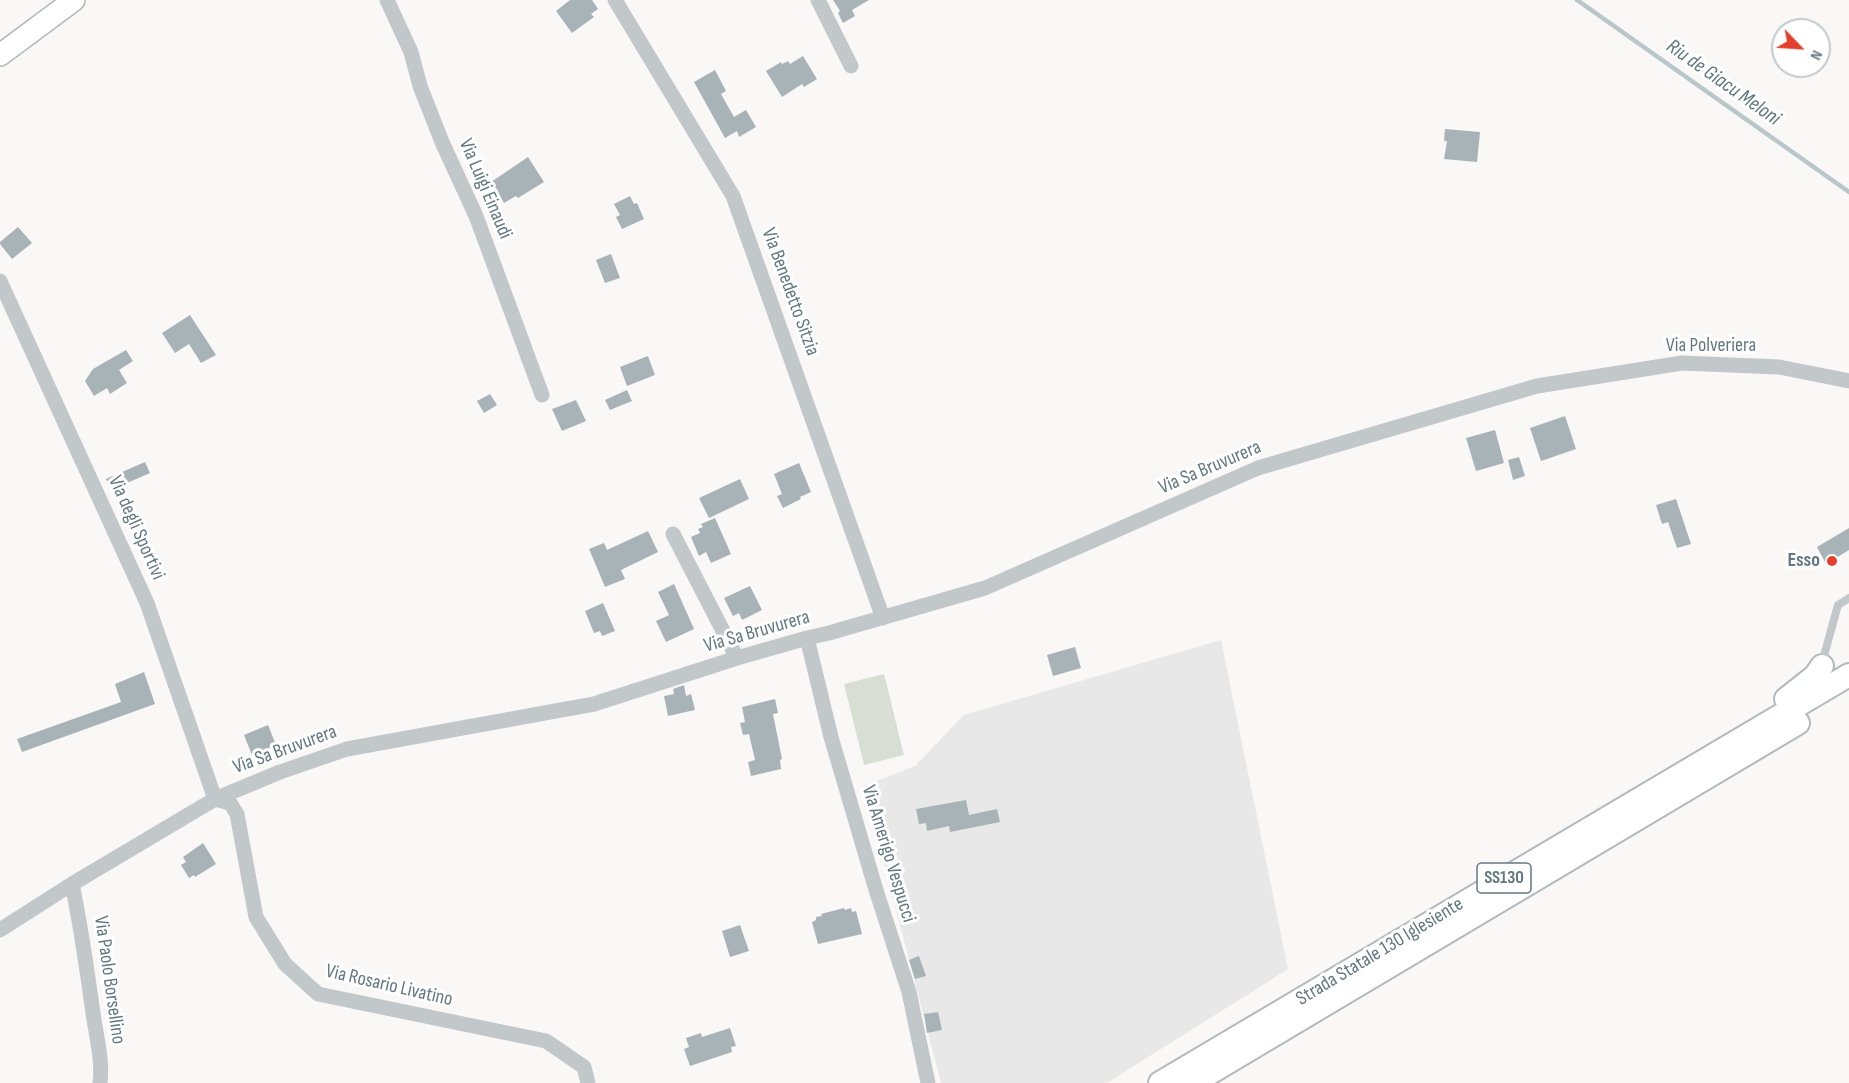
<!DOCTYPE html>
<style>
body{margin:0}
#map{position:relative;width:1849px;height:1083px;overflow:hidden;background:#f9f8f6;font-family:"Sofia Sans Condensed",sans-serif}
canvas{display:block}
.north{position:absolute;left:1771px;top:18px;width:60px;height:60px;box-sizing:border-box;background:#fff;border:2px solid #c1c9cd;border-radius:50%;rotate:115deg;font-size:16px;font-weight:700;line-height:24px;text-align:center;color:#647881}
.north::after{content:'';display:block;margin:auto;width:21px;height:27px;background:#e33f2c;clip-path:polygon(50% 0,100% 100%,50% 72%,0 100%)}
</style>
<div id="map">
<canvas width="1849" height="1083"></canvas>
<div class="north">N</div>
</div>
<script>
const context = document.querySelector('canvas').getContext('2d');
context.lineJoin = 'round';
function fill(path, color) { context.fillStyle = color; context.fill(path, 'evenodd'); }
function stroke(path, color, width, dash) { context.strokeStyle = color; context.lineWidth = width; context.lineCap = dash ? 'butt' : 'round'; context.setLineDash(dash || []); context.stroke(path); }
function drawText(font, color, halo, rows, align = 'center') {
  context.font = font + ' "Sofia Sans Condensed",sans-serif'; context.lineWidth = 6; context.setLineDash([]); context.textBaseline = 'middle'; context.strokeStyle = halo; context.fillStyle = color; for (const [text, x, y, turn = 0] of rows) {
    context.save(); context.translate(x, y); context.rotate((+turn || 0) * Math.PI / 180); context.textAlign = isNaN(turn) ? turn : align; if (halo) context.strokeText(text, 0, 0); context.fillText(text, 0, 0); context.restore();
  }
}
const built = new Path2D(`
 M1221,640L1288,969L1107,1083H941L864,786L915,766L964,715Z`);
const green = new Path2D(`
 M884,674L904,755L864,765L844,684Z`);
const stream = new Path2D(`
 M1577,0L1849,192`);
const building = new Path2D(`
 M570,0H592L598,9L591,14L594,17L572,33L556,11Z
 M833,0H869L852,10L855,16L843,23L838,13L840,11Z
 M803,56L817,79L804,87L802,84L782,97L766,71L781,62L782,64L788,61L790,64Z
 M715,70L726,91L721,94L734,117L746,110L756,127L739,137L737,131L725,138L694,82Z
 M1445,129L1480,132L1477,162L1444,159L1447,141H1444Z
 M528,157L544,182L518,198L516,196L504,203L491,182Z
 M630,196L634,204L637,203L644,219L622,229L616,217L620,215L614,204Z
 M18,227L32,243L12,259L0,244V242Z
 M611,254L620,278L605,283L596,260Z
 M190,315L216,355L201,363L189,344L175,353L162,333Z
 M126,350L133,361L119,370L127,383L110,394L107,388L94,396L85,381L93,369Z
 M648,356L655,375L627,386L620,367Z
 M627,390L632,401L610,410L605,400Z
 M490,394L497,405L484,413L477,401Z
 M576,400L586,421L562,431L552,409Z
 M1565,416L1576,449L1541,461L1530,428Z
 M1495,430L1504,463L1476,471L1466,438Z
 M1519,457L1525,476L1513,480L1508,460Z
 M145,462L150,473L111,490L106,479Z
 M799,463L811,492L800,497L801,499L783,508L777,496L782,494L774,474Z
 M740,479L749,499L709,518L699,498Z
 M1676,499L1691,544L1677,548L1668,522L1662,524L1656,505Z
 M715,518L731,554L711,563L706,552L699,556L691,537L700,533L698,529L703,527L701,524Z
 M1849,528V550L1826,564L1817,547Z
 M648,531L658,552L621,570L625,579L605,587L589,549L604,543L607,550Z
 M674,584L694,629L666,642L656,621L669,615L658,592Z
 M750,586L762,610L742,620L739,613L733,616L724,598Z
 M603,603L615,631L602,636L600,631L594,633L585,611Z
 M1075,647L1081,668L1053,676L1047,655Z
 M144,672L155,704L22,752L17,739L121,702L115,684Z
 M684,685L686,696L691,694L695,710L668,716L664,696L674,694L673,689Z
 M775,699L778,713L773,714L782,759L780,760L781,769L751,776L748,762L755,760L749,734L743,735L740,723L745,722L742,707Z
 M268,725L276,745L252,755L244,735Z
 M966,800L969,815L997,809L1000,822L950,832L949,826L927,831L926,823L919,824L916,809Z
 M203,843L216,864L195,877L194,875L189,878L181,865L186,862L183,857Z
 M844,908L845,910L851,908L852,912L856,911L862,934L818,944L812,922L816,920V917L822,916L821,914Z
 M740,925L749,951L730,957L722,931Z
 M919,956L926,976L915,979L909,960Z
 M938,1012L942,1030L927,1033L924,1014Z
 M730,1028L736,1046L731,1047L732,1052L690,1066L684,1049L689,1047L686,1038L701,1033L702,1037Z`);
const service = new Path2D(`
 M1822,663L1838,605L1849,598`);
const minor = new Path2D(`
 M387,0L411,52L420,86L442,142L476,216L542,395
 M615,0L733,196L883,618
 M818,0L851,66
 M0,281L147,603L215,799L230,803L237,814L256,917L285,964L318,994L546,1041L584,1067L588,1083
 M673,534L737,658
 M807,638L831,737L876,890L909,992L928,1083
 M72,884C81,926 87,970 93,1013C96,1035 103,1061 100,1083
 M0,930L72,884L215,799L280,772L347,749L594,704L737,658L807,638L829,633L985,588L1258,468L1537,386L1682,363L1779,367L1849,381`);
const secondary = new Path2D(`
 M0,55L74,0`);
const primary = new Path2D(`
 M1786,699L1815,676L1822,666
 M1160,1083L1849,675
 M1193,1083L1798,723`);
const markers = [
 [1832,561,6,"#e33f2c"]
];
const shields = [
 [1504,878,54]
];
const shieldNames = [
 ["SS130",1504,878]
];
const streetNames = [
 ["Via Luigi Einaudi",485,189,67],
 ["Via Benedetto Sitzia",790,292,70],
 ["Via Polveriera",1711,346],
 ["Via Sa Bruvurera",1210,468,-23],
 ["Via degli Sportivi",136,528,66],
 ["Via Sa Bruvurera",757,632,-16],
 ["Via Sa Bruvurera",285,750,-20],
 ["Via Amerigo Vespucci",888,854,73],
 ["Strada Statale 130 Iglesiente",1380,952,-31],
 ["Via Paolo Borsellino",109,980,82],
 ["Via Rosario Livatino",389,986,13]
];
const poiNames = [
 ["Esso",1820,561]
];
const waterNames = [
 ["Riu de Giacu Meloni",1723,83,35]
];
fill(built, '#e7e8e7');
fill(green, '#d9ded5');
stroke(stream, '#b9c7ca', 4.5);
fill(building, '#a8b3b7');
stroke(secondary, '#b2b9bd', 24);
stroke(primary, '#b3b9bc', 26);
stroke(service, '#c2c7ca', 8);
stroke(minor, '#c2c7ca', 15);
stroke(secondary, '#fff', 21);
stroke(primary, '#fff', 22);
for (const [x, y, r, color] of markers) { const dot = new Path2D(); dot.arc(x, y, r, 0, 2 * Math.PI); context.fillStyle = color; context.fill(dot); stroke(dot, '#fff', 2); }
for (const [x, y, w] of shields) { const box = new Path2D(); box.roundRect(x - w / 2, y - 15, w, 30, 4.5); context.fillStyle = '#fff'; context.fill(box); stroke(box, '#647881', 1.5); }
drawText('bold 18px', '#647881', null, shieldNames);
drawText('20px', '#647881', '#fff', streetNames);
drawText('bold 20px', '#647881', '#fff', poiNames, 'right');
drawText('italic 21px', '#5e777c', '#fff', waterNames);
</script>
